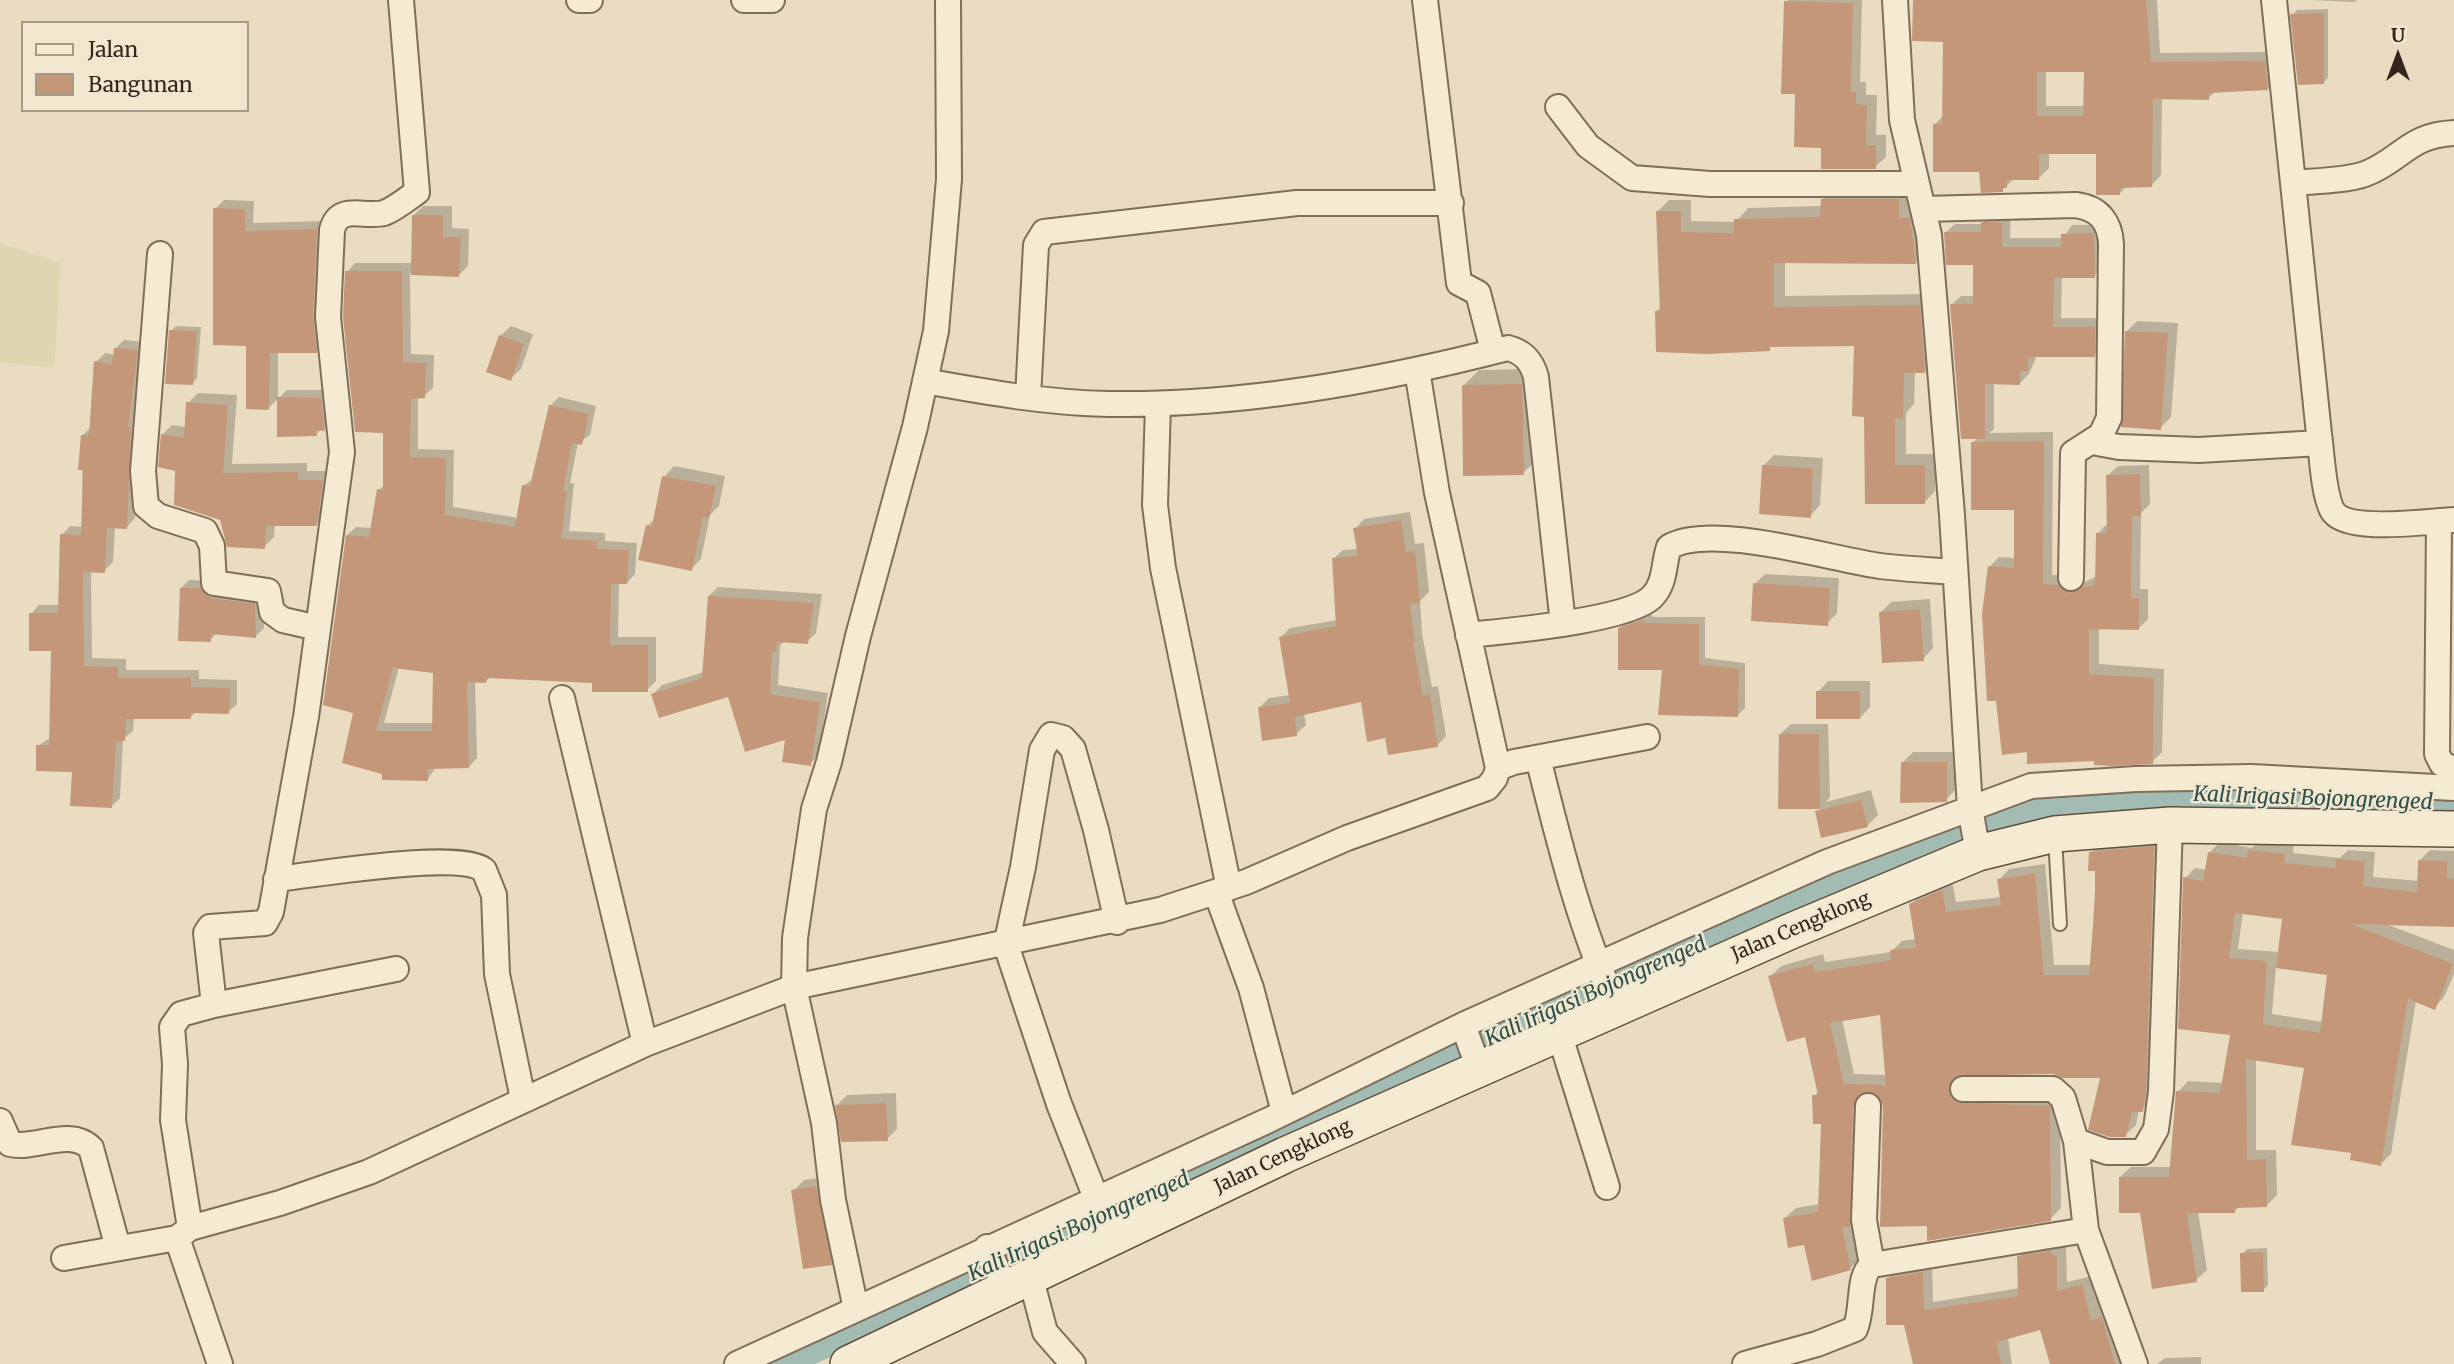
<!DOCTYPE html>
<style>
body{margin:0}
#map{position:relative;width:2454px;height:1364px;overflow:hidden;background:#e9dcc0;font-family:Merriweather,serif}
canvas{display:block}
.legend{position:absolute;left:21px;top:21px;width:228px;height:91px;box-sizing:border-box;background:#f1e7cf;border:2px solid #a59a88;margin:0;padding:9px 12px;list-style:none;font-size:21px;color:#32261d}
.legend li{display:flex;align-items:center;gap:14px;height:35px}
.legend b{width:35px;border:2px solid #a59a88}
.north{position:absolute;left:2363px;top:21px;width:70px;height:70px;-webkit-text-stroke:5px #f1e7cf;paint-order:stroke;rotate:0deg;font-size:19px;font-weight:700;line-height:28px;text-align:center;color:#32261d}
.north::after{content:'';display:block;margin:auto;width:24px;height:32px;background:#32261d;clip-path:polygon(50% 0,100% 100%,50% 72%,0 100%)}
</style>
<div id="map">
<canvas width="2454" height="1364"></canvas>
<ul class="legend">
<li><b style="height:9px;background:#f5ead2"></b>Jalan</li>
<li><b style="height:19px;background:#c49779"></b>Bangunan</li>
</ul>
<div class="north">U</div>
</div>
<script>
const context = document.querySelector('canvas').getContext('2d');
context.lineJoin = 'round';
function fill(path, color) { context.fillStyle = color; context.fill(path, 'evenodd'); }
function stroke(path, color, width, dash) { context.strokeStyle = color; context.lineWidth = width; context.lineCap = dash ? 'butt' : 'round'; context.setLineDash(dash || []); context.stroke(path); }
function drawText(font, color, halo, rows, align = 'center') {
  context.font = font + ' Merriweather,serif'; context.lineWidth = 5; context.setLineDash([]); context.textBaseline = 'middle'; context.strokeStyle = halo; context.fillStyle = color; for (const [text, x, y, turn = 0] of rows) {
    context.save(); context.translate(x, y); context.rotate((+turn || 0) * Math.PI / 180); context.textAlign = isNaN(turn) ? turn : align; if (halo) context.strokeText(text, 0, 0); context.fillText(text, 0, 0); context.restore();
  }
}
const farmland = new Path2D(`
 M0,243L61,263L54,368L0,362Z`);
const shadow = new Path2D(`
 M1788,0H1862L1860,82H1866V95H1877L1876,135H1886V157L1875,167L1823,146L1796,92Z
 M1914,0H2157L2160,53L2275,52L2278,78L2268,88L2216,91L2208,98H2162L2161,175L2151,186H2127L2120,193L2097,152L2049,153V168L2039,178H2015L2002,190L1935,124L1943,116L1945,40ZM2046,71H2086L2085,106H2046Z
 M2310,0H2357L2355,2Z
 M2328,9V78L2324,82L2292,15L2297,10Z
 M1834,188H1909V207H1921L1927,251L1916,263L1785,262V296L1931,294L1936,360L1925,372L1915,371L1914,404L1906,413V454H1935V491L1924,503H1866V415L1856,344L1772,345L1769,349L1656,312L1662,306L1657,212L1669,200H1691V221L1736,222L1748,208L1822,206V200Z
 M224,200L254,201L253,223L326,221L325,342L316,352L278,351V399L268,408L248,344L215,209Z
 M423,206H452V228L469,229L468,266L459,275L410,273L411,354L434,355L433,388L424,396L418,397V449L454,450L453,507L518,518L523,486L534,478L550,406L559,397L596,406L590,435L578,443L570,483H574L569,531L605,533V541L637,543L635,574L627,583L619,582L618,637H656V681L647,690L594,681L491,676L486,681H475L477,758L469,767H436L428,779L383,773L355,712L347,535L356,527L372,528L379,490L384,485L385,432L347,272L355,263H413L414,215ZM399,667L434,672V723H384Z
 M2011,213L2010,238H2063L2072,225H2103V267L2094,276H2062L2061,318H2104L2103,346L2094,355H2037L2029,374L2019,384L1994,382V429L1989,433L2053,432L2052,575L2068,576L2081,584L2097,576L2098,533L2109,522L2108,475L2118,466L2149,465L2150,504L2141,513L2140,589H2148V619L2138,629L2099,628V664L2164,669L2162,752L2152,762L2096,759L2028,750L1989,567L1999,557L2016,558V508L1972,443L1978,438L1951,305L1961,296H1975L1974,263L1945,233L1955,224H1981L1992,214Z
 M2137,321L2178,323L2171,417L2160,428L2127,331Z
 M176,326L201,327L197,378L193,383L171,331Z
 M511,326L533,334L521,369L510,379L500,336Z
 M124,340L145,342L135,518L127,527H115L113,562L104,571L91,570L92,658L126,659V670H199V679L237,680V704L228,712L196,711L191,717H134L133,731L123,739L120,798L111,807L73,770L38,746L51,737L52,649L31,614L39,605H60L62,535L70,526L83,527L82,436L91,427L96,362L105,353L115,355V349Z
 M1537,369L1539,458L1523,473L1463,386L1479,370Z
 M287,390H329L332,421L316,434L279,398Z
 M198,393L237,395L232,464L307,463V471H332L326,514L316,524H275L274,537L264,547L222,518L177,470L163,434L172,425L186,427L188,403Z
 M1774,455L1823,458L1820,505L1810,516L1763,466Z
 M674,466L725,476L719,506L710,515L701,559L691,569L647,526L656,518L664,477Z
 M1410,512L1415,544L1424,543L1429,592L1420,601L1422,633L1432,687L1438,686L1446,736L1437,746L1387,736L1363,700L1304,713L1306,725L1296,734L1259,708L1269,698L1291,695L1281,637L1290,628L1338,620L1333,559L1343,550L1358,549L1355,529L1364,519Z
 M1765,574L1839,578L1837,613L1827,624L1755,584Z
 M189,580L209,581L263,597L264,628L256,636L217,633L210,640L181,588Z
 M718,587L822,594L816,633L807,642L784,641L780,646L778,685L828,693L819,755L810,764L787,738L729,695L653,694L662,685L704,672L709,596Z
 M1930,599L1933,648L1923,659L1881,612L1891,602Z
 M1650,613L1653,617H1705V658L1745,663V708L1738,715L1664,669L1619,629L1627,621Z
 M1828,681H1870V707L1860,718L1818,692Z
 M1791,724H1828L1830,797L1826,802L1871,790L1878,815L1867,826L1817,812L1821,808H1779L1780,734Z
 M1913,752H1957L1956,789L1946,800L1903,762Z
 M2164,837L2153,1100L2139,1110L2136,1125L2125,1135L2103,1076L2053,1072L1960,1074V1086L2060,1096L2061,1208L2050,1219L1929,1224L1885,1105L1878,1092L1864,1091L1861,1258L1850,1268L1806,1243L1785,1218L1796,1208L1820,1204L1822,1123L1814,1096L1819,1091L1806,1034L1770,977L1781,966L1823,954L1825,962L1891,952L1902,941L1916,939L1911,904L1922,893L1952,881L1956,902L2002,897L1999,880L2009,869L2045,864L2054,965H2091L2096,869L2091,852L2101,842ZM1881,1013L1886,1075L1854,1074L1842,1019Z
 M2260,840L2294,844L2293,853L2340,858L2348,850L2375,852L2373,877L2419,881L2420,860L2430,850L2454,851V925L2386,924L2454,950V974L2444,997L2434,1008L2416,1000L2391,1154L2381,1164L2353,1152L2306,1066L2256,1059V1150H2276L2277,1195L2266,1206H2240L2235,1211H2198L2207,1270L2196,1280L2142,1211L2120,1177L2131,1167H2172L2178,1092L2188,1081L2223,1083L2232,1033L2185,878L2195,868L2207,870L2210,852L2220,842L2252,848ZM2243,912L2284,918L2280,952L2238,949ZM2276,967L2329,973L2323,1022L2272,1014Z
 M896,1093L897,1129L887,1139L837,1105L847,1095Z
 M827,1177L841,1253L831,1264L793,1191L804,1180Z
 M2029,1247H2066L2067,1282L2092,1276L2101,1311L2111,1308L2130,1364H2052L2041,1328L2008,1337L2012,1364H1914L1905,1323L1887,1279L1897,1269L1932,1263L1933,1302L2020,1288L2019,1257Z
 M2267,1248L2268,1285L2263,1290L2242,1254L2247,1249Z
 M2201,1357V1364H2220H2157L2165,1358Z`);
const canal = new Path2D(`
 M779,1364L1902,849L1968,823L2088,804L2201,792L2454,804`);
const building = new Path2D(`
 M1913,0H2146L2151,62L2265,61L2268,90L2209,93V100L2153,99L2152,187L2120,188V195H2096V154H2039V180H2007V188H2003V192L1981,193L1979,172H1933V124H1942L1943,42L1912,41ZM2037,72H2084L2083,116H2037Z
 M1784,1L1853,3L1851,92H1856V104L1867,105L1866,145H1876V169H1821V148L1794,147L1795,94H1781Z
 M2324,13V84L2298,85L2290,14Z
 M1821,199H1899V218H1910L1916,264L1774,263V307L1920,305L1925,373H1904L1903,418H1895V465H1925V504H1865L1864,417L1852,416L1854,346L1770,347V351L1706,354L1656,352L1655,311H1660L1656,211H1681V232L1734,233V219L1820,217Z
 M213,208L245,209V231L317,229L313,316L317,353H270L269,410L246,409V346L213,345Z
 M412,215H443V237H461L459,277L411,275Z
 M1981,222H2002V247H2061V234L2094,233L2095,278H2054L2053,327H2095V357H2028V371H2020V385L1985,384V439H1961L1950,304H1973V265H1946L1944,232H1981Z
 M345,271H402L403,362L426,363L425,398L411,399L410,457L446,458L445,515L515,527L522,485L530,486L549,405L589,414L582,445L572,443L563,491H567L561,539L597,541V549L629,550L627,584H611L610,645H648V692H592V683L487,678L486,683L467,682L469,768L428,769V781L382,780V774L342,763L353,713L323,705L346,535L369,537L377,489L383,490V433L355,432L343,317ZM393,668L433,673L432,731H376Z
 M169,330L197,331L193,385L165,384Z
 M2125,331L2168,333L2161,430L2121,427Z
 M499,335L524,344L511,381L486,372Z
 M114,348L138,350L128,427H131L127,529L107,528L105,573L83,572L84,666L118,667V678H191V687L230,688L229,714L191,713V719H126L125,741H116L112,808L70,806L72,772L36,771V745H49L51,651H29V613H58L60,534L81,535L83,470H78L81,435H89L94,361L112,364Z
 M1522,384L1524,475L1463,476L1462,385Z
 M277,397L321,398L325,431L316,430L317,436L277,437Z
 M186,402L228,405L223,473L298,472V480H323L317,526H266L265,549L227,547L220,520L174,505L175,471L158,467L161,434L184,438Z
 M2044,441L2043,584L2058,585L2070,593L2084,586H2095L2096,533H2107L2106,475L2140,474L2141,516H2132L2131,598H2139V630L2089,629V674L2154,678L2153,764L2110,766L2094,765V761L2027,764V752L2002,755L1996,701H1987L1982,614L1988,566L2014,568V510H1971V442Z
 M1762,465L1813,468L1811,518L1759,514Z
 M662,476L716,486L709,518L703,517L692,571L638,560L646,525L652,526Z
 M1401,520L1406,552L1415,551L1420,603L1410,604L1415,642H1413L1423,696L1430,694L1438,747L1388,755L1385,738L1367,742L1361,702L1295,717L1297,736L1262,741L1258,707L1290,703L1279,637L1336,626L1332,558L1358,556L1353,528Z
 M1753,583L1830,588L1828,626L1751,621Z
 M180,588H200L211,598L255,604L256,638L211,634V642L178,641Z
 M708,596L814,603L808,644L777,642L776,652H772L770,694L820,702L811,766L782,762L785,740L745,752L728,697L659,718L651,694L702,678Z
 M1920,609L1924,661L1882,663L1879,612Z
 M1643,620L1645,623L1699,624V664L1739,669L1738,717L1658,715L1662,670H1618V628Z
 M1816,691H1860V719H1816Z
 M1779,734H1819L1820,809H1778Z
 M1901,762H1947V802L1900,803Z
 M1861,800L1868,827L1821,838L1815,811Z
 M2154,846L2146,1090L2143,1112H2132L2126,1137H2110L2088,1130L2100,1078H2063L2053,1074L1956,1076L1948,1088L1956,1102L2050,1106L2051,1221L1927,1241V1226L1880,1227L1883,1106L1876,1094L1862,1093L1853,1105L1850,1227H1842L1851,1270L1812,1281L1804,1245L1788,1248L1783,1218L1818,1212L1821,1124H1813L1812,1095H1818L1805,1037L1787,1042L1768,976L1812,964L1815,972L1891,960L1890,950L1916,948L1909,904L1942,890L1946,912L2001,905L1997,879L2035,873L2044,975H2089L2095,900V871H2088L2089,852ZM1880,1015L1886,1085L1844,1084L1830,1023Z
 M2248,850L2285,854L2284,863L2335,868L2336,859L2365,861L2363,886L2417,892L2418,860L2447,861V878L2454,879V927L2351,924L2453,964L2435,1010L2408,999L2381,1166L2350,1160L2351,1153L2291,1145L2304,1068L2246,1059L2247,1160L2266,1159L2267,1207L2235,1208V1213H2187L2197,1282L2152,1289L2140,1213H2119V1177H2169L2176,1091L2220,1093L2230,1035L2178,1029L2183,877L2203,881L2208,852L2247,858ZM2235,913L2282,919L2276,968L2327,975L2320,1033L2263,1024L2267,961L2229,958Z
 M886,1103L888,1141L841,1142L835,1105Z
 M816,1186L832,1265L803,1269L791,1190Z
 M2051,1251L2052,1255L2057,1256V1291L2082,1284L2091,1320L2102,1317L2115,1364H2050L2040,1330L1997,1342L2001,1364H1913L1904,1325H1886V1278L1923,1272L1924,1310L2018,1296L2017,1256Z
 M2263,1252L2264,1292H2241L2240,1253Z`);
const lane = new Path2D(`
 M2055,838L2060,924`);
const street = new Path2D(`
 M579,0H590
 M744,0H772
 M1425,0L1459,283L1478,293L1493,351
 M1895,0L1902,120L1929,235L1952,515L1970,808L1978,853
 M2274,0L2319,434C2322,454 2323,492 2332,510C2345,534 2429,521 2454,520
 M1558,107L1588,146L1632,178L1710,184H1916
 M2293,183C2316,181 2344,181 2365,174C2402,160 2408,135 2454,133
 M1923,209L2076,205C2099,208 2110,222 2111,244L2109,418L2101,435L2073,453L2071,578
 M160,254L143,471L146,506L158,516L205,531L212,546L214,583L268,591L272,612L283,620L318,628
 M1417,370L1437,493L1498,768
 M925,381C985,392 1048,403 1109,404C1241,406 1380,381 1508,348C1524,352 1532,362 1536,377L1563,624
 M1028,397L1036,245L1044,232L1297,203H1451
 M1158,404L1155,505L1163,568L1229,888
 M2092,442L2119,447L2199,450L2320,443
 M2439,521L2437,754L2442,764L2454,769
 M1468,635C1506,631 1627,621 1652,597C1666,583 1663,564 1669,547C1711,522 1830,559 1880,566C1904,569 1930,570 1955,572
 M562,698L645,1044
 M1538,758C1559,842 1580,929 1617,1008
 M276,879C315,875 458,850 484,870L494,895L497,974L523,1099
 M1216,892L1251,988L1284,1112
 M214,1005L396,969
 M1463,1025L1479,1069
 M1559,1033L1607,1187
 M1963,1089H2053L2063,1098L2076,1141
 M1868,1106L1864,1220L1872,1265
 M0,1121L10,1144C35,1150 70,1127 91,1148L118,1248
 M1096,1198L1059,1104L1006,945L1023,867L1042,750L1051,735L1063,738L1073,749L1096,830L1117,922
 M190,1228L173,1120L175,1064L172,1027L181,1014L214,1005L206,933L210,927L265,923L271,912L306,717L342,452L328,317L332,230C339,203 364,218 384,213C395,209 407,199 417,192L401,0
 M177,1238L190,1228L280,1203L369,1172L645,1044L794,987L1160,910L1246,882L1347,838L1487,788L1495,778L1498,768L1514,762L1647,737
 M987,1247L1007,1291
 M64,1258L177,1238L220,1364
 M1031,1279L1045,1332L1073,1364
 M856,1309L833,1200L824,1123L794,987L795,938L814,809L829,762L858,636L915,427L936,331L949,179L948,0
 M737,1364L1269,1120L1463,1025L1827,862L2031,786L2136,779L2252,777L2454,788
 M1745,1364L1817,1344L1855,1329C1864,1309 1857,1276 1872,1265L2086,1230
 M2135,1364L2086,1230L2076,1141L2107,1152H2143L2156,1129L2161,1091L2170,825`);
const secondary = new Path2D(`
 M848,1364L1285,1155L1791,931L1978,853L2055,834L2170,825L2454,829`);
const streetNames = [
 ["Jalan Cengklong",1801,927,-23],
 ["Jalan Cengklong",1283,1157,-25]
];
const waterNames = [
 ["Kali Irigasi Bojongrenged",2313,799,2],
 ["Kali Irigasi Bojongrenged",1596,992,-24],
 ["Kali Irigasi Bojongrenged",1079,1227,-24]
];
fill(farmland, '#ded6ae');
fill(shadow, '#0003');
stroke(canal, '#a2bcb4', 30);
fill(building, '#c49779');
stroke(lane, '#816e5a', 16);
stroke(street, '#816e5a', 28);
stroke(secondary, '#624f3d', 38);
stroke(lane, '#f5ead2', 12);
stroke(street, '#f5ead2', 24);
stroke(secondary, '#f5ead2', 35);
drawText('19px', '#32261d', '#f1e7cf', streetNames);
drawText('italic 21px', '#2d504d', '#f1e7cf', waterNames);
</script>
